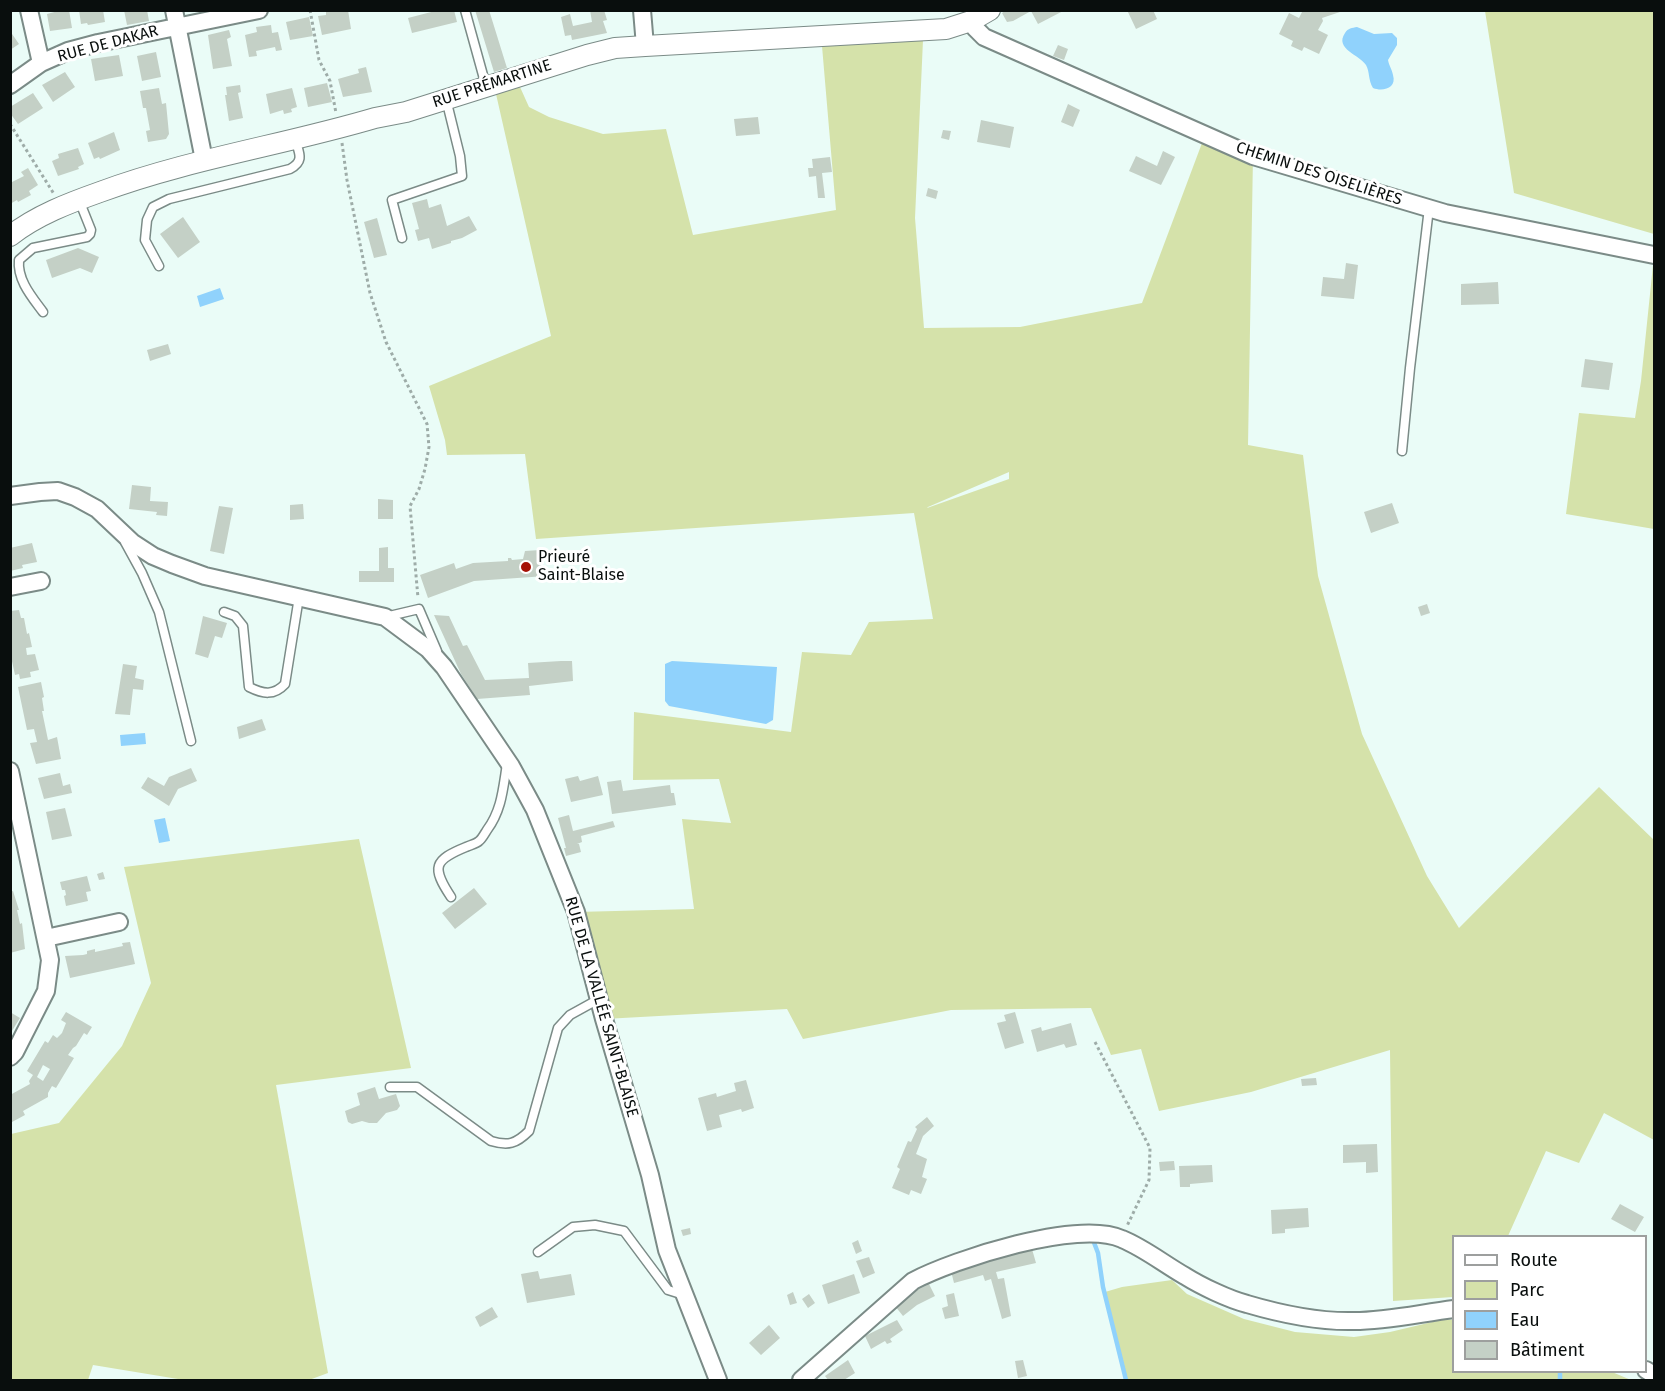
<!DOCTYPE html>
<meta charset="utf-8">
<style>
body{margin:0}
#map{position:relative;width:1665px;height:1391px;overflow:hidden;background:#eafcf7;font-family:"Fira Sans",sans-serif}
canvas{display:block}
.frame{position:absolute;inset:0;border:12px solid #090e0d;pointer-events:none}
.legend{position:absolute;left:1452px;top:1235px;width:195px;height:138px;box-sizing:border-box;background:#fff;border:2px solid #9d9f9e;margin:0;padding:8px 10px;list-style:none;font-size:18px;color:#090e0d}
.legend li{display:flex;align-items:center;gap:12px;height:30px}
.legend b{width:30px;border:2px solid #9d9f9e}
</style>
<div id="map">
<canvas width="1665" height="1391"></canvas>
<div class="frame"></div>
<ul class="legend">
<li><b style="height:8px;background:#fff"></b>Route</li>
<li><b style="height:16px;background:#d5e2aa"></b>Parc</li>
<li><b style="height:16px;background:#90d2fc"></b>Eau</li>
<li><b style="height:16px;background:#c4d0c6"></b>Bâtiment</li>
</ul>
</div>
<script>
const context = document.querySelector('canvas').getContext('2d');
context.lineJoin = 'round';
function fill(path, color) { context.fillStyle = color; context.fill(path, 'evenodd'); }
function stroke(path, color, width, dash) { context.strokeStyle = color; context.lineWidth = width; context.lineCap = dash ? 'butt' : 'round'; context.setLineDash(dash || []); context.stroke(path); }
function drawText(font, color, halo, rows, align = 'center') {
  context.font = font + ' "Fira Sans",sans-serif'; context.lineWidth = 6; context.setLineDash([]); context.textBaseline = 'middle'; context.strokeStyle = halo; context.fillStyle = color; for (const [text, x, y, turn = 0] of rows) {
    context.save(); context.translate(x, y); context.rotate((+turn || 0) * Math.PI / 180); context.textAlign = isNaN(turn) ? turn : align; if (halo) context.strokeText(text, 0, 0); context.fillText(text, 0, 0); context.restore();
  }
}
const green = new Path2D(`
 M1485,11H1654V234L1514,193Z
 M923,40L915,218L924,328L1020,327L1142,303L1205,135L1253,156L1248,445L1303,455L1318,576L1362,734L1427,876L1459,928L1599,787L1654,840V1140L1604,1113L1579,1163L1546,1151L1508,1236H1454L1453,1297L1393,1301L1390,1050L1251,1092L1159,1111L1141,1049L1111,1055L1091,1008L951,1010L803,1039L787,1009L604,1019L576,912L694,909L682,819L731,823L719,779L633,780L634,712L791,732L802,652L851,655L869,622L933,619L914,513L536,539L525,454L447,455L445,440L429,386L551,336L496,94L520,87L529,107L549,117L603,134L666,129L693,235L836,210L822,46ZM1009,472V479L927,508L928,507Z
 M1653,265L1654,266V529L1566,514L1579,413L1635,418L1641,381Z
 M359,839L411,1068L276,1085L328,1373L309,1380H184L93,1365L88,1380H11V1134L59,1123L122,1046L151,983L124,867Z
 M1172,1280L1187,1294L1244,1319L1295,1332L1354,1337L1390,1332L1445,1319L1453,1320L1454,1372H1612L1631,1380H1127L1105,1292L1122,1287Z`);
const water = new Path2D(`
 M1357,27L1374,34L1392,33L1397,38V45L1388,60C1389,66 1392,69 1393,75C1397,88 1383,92 1373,88C1368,80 1370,72 1366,65C1360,55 1334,49 1345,33C1348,28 1352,28 1357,27Z
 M220,288L224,299L200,307L197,296Z
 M672,661L777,667L773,720L766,724L669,706L665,701V664Z
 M145,733L146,744L121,746L120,735Z
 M165,818L170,841L159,843L154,820Z`);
const stream = new Path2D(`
 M1093,1240L1098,1253L1103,1287L1126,1380
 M1560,1372V1380`);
const building = new Path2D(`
 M62,10H69L72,28L50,31L47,14Z
 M79,10H103L105,22L88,25L87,23L81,24Z
 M124,10H147L149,21L127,25Z
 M348,10L351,29L322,35L318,16L326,15V12L330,11Z
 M439,10H454L457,22L412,33L408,18Z
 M475,10H489L507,68L494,72Z
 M590,10H604L607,20L603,21L607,33L572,40L571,35L565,36L561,17L570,14L573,26L592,22Z
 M1006,10H1065L1038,24L1031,11L1013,21L1007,22L1002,13Z
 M1127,10H1153L1157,19L1136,29Z
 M1303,10H1346L1322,18L1323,21L1318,30L1328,35L1319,54L1304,47L1302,51L1291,46L1293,41L1279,34L1289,13L1299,18Z
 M309,17L313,36L290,40L286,22Z
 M271,25L272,33L278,32L282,50L276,51L275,47L256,51L257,56L249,57L245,35L257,32L256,27Z
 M229,30L231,37L227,39L232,66L213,69L208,35Z
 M10,31L19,44L10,50Z
 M1058,45L1068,49L1064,60L1053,56Z
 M156,52L161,77L142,81L137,56Z
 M119,55L123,76L95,81L91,59Z
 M366,67L372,92L343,97L338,79L359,73L358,69Z
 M65,72L75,87L53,102L42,85Z
 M327,83L332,102L308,107L304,88Z
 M240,85L241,92L238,93L243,118L229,121L225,95H227L226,87Z
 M159,88L162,104L166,103L169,134L166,139L148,142L146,131L150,130L146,108H143L140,91Z
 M292,88L297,107L291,109L292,112L284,114L283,110L270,114L266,94Z
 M33,93L43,108L18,124L10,113V107Z
 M1068,104L1080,110L1073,127L1061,122Z
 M758,117L760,134L736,136L734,119Z
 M981,120L1014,127L1010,148L977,142Z
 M943,130L951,131L949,140L941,138Z
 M114,132L120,150L100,159L99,157L94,159L88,143Z
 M78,148L84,164L78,167L79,169L58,176L52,161L59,158L58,154Z
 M1163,151L1175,157L1161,185L1129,171L1136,156L1157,166Z
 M830,157L832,172L822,173L825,198H818L816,176L809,177L808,168H813L812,159Z
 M28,168L38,185L29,191L31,195L18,202L17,200L10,204V183L24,176L21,172Z
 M928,188L938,191L936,199L926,196Z
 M427,199L429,208L441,204L447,226L469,216L477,230L462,238L451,241V243L432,249L429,238L418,241L415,230L419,229L412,203Z
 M183,217L200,242L178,258L160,234Z
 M377,218L387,255L374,258L364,222Z
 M78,248L99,257L92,273L80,268L52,278L46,260Z
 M1346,263L1358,265L1354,299L1321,296L1323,277L1344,279Z
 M1498,282L1499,304L1461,305V284Z
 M168,344L171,354L150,361L147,350Z
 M1585,359L1613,363L1609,390L1581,387Z
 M132,485L151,487L150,501L168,502L167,516L156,515L157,512L129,509Z
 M378,499L393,500V519H378Z
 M1392,503L1399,523L1371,533L1364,512Z
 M303,504L304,519L290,520V505Z
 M219,506L233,508L224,554L210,551Z
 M32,543L37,562L22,565L23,568L10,571V548Z
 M388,547V568H394V582H359V571H379V548Z
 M540,550L541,556L543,558L541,560L542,574H546V576L474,581L428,598L420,575L454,563L456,569L473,563L508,561V558H511L512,560L523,559L525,551Z
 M1427,604L1430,613L1421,616L1418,607Z
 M19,610L21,618H24L27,634L29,633L32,647L26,648L27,655L35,654L39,670L30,672L31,677L20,679L19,674L15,675L10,652L12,651L10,611Z
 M434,615L449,616L463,646L467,645L485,680L529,678L528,663L561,661H572L573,681L529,686L530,695L477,699L461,674Z
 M203,616L227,623L222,638L215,636L208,658L195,654Z
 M123,664L137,666L135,678L144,680L143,690L133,689L130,715L115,714Z
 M41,682L44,697L42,698L44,711H42L48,740L57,737L61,759L36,764L30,743L37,742L34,729L27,730L18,687Z
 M262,719L266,730L239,739L237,727Z
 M191,768L197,781L178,789L169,806L141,788L148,777L164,786L169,777Z
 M60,773L63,786L70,784L72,793L44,799L38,778Z
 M578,776L580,781L598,776L603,795L571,802L565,779Z
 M621,780L623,791L670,785L671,793H674L676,805L612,814L607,782Z
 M65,808L72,836L52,840L46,812Z
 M569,815L573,831L613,821L615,827L581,836L582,842L577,844H579L581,852L566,856L564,848H566L558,818Z
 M103,872L105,879L99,880L97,874Z
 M87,876L91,891L86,892L88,901L66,906L64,896L66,895L65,890H62L60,882Z
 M474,888L487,904L455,929L442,913Z
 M13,891L19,910H17L20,924L22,923L25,949L10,953V892Z
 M130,942L135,964L70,978L65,956L83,955L87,954V951L95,949V952L123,946L122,943Z
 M10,1012L20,1018L10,1034Z
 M66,1012L92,1027L87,1035L84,1033L76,1046L73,1048L68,1055L74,1058L56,1088L52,1086L48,1093V1097L23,1111L25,1115L12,1122L10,1119V1095L30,1084L29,1081L33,1075L27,1071L45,1041L48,1043L53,1035L57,1038L62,1033L66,1023L61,1020ZM43,1065L50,1069L43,1081L37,1077Z
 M1015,1012L1024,1043L1005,1049L997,1023L1006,1021L1004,1015Z
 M1071,1023L1077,1045L1066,1048L1064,1044L1037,1052L1031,1030L1041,1027L1042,1031Z
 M1316,1078L1317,1085L1302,1086L1301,1079Z
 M746,1080L754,1108L742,1112L741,1109L719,1115L722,1127L707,1131L698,1098L716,1093L717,1097L736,1091L734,1083Z
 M375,1087L379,1099L396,1094L400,1106L397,1110L386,1113L377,1123H369L362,1121L352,1124L348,1122L345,1111L360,1105L357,1093Z
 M927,1117L934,1126L923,1136L916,1154L927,1159L922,1177L927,1179L921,1194L911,1190L909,1195L892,1188L900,1169L897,1167L908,1141L911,1142L917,1129L915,1127Z
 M1377,1144L1378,1172L1366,1173V1162L1343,1163V1145Z
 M1174,1161L1175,1170L1160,1171L1159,1162Z
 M1212,1165L1213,1182L1190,1184V1187H1180L1179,1166Z
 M1620,1204L1644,1217L1635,1232L1611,1219Z
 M1308,1208L1309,1227L1285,1229V1233L1272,1234L1271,1210Z
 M690,1228L691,1234L683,1236L681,1230Z
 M858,1240L862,1251L856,1254L852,1243Z
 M1032,1249L1036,1263L996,1272L998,1279L1004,1278L1011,1316L1002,1319L991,1279L985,1281L983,1275L954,1283L951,1271Z
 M869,1257L875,1273L863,1278L856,1261Z
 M538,1271L540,1279L571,1274L575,1295L527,1303L521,1274Z
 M854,1274L860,1293L828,1304L822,1285Z
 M929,1284L935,1296L917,1305L903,1316L895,1306L909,1294Z
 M793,1292L797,1303L790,1305L787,1295Z
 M954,1293L959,1316L945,1319L942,1308L948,1306L946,1295Z
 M809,1294L815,1303L808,1308L802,1299Z
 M492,1307L498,1317L480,1327L475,1317Z
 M897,1320L903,1330L890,1339L892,1342L887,1344L885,1341L871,1349L865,1336Z
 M769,1325L780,1338L761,1355L749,1343Z
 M848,1360L855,1373L844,1380H828L825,1376Z
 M1023,1360L1027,1376L1018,1378L1015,1361Z`);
const path = new Path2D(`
 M310,10L319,60L330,81L336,113
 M10,124L54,194
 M342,143L347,180L370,293L386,342L427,424L429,447L425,469L419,489L410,506L418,598
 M1095,1042L1150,1148L1149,1180L1127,1226`);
const service = new Path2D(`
 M465,10L486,86
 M402,238L392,200L462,176L460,156L446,99
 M159,266L145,240L147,220L153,207L169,199L290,169C305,161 299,153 295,139
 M43,312C32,297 17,280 19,260L33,248L87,237L90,234L91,230L79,200
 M1402,451L1410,368L1429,208
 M125,542L142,573L159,612L191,741
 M224,612L235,616L243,626L249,687C263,694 274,696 285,684L299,597
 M385,617L419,609L437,651
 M451,897C431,867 434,860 466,847C470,845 476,844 479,841C482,839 485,833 487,830C502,810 503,788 507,764
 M390,1087H417L491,1141C508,1146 516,1144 529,1131L558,1028L570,1015L599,999
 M538,1252L573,1227L595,1225L624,1231L668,1290L684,1295`);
const minor = new Path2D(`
 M29,10L41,63
 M174,10L204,160
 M642,10L645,46
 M971,21L975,28L984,37L1253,156L1445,213L1654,255
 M10,85L41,63L68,51L98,43L259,10
 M10,496L40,492L58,491L75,497L97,509L133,543L153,556L172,564L205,576L385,617L428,649L444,667L511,766L535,810L576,912L604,1019L650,1175L667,1250L718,1380
 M10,587L41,581
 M10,771L50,960L46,991L15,1052L10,1057
 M46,938L119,922
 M1646,1370L1654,1375
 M801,1380L913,1281C955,1259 1078,1219 1122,1239C1144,1248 1164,1264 1185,1276C1201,1286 1228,1299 1247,1304C1281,1314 1318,1322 1354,1321C1387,1321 1421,1313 1454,1309`);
const tertiary = new Path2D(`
 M10,236C37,215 69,203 100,192C189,159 284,145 375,118L406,112L587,55L615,48L645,46L946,29L971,21L990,10`);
const markers = [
 [526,567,6,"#a51005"]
];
const streetNames = [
 ["RUE DE DAKAR",108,44,-15],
 ["RUE PRÉMARTINE",492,84,-18],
 ["CHEMIN DES OISELIÈRES",1319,174,18],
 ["RUE DE LA VALLÉE SAINT-BLAISE",601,1007,74]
];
const poiNames = [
 ["Prieuré",538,558],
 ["Saint-Blaise",538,576]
];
fill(green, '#d5e2aa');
fill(water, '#90d2fc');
stroke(stream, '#90d2fc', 4.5);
fill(building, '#c4d0c6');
stroke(service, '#7b8b87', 11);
stroke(minor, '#7b8b87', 20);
stroke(tertiary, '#7b8b87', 22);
stroke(path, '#9eaca8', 3, [3, 3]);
stroke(service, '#fff', 8);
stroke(minor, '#fff', 16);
stroke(tertiary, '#fff', 20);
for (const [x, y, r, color] of markers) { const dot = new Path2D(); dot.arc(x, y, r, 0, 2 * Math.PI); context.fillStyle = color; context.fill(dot); stroke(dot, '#fff', 2); }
drawText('16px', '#090e0d', '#fff', streetNames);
drawText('16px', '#090e0d', '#fff', poiNames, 'left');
</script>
